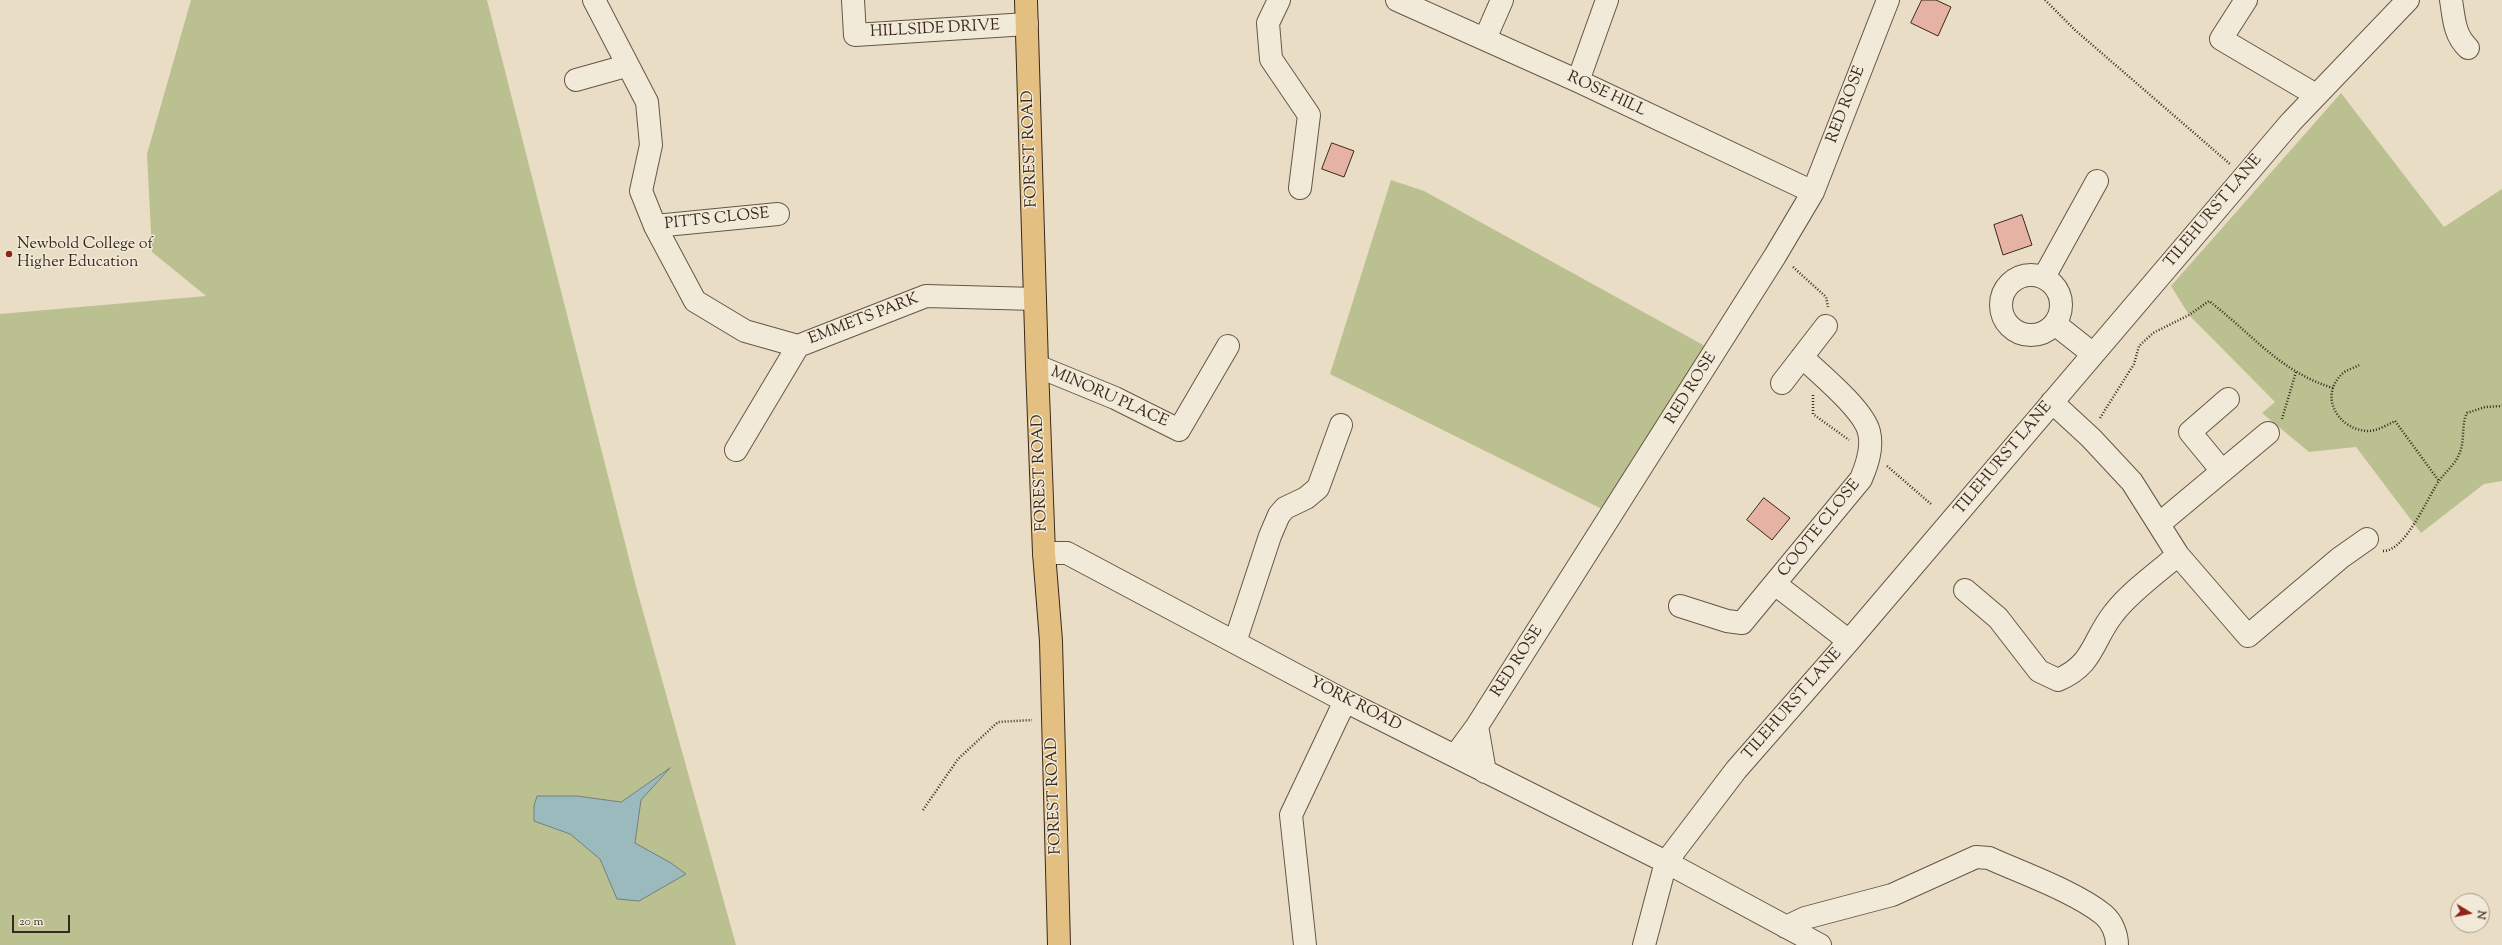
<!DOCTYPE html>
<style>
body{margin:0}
#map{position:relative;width:2502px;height:945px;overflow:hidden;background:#e9dec5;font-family:"Sorts Mill Goudy",serif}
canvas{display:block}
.north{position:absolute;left:2450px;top:893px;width:40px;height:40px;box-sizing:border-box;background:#f1ead9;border:1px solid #a89c8d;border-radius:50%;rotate:100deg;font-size:11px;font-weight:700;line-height:16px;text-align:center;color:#3b281c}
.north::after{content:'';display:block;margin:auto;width:14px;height:18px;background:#8f2418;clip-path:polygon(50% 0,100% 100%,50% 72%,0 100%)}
.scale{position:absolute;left:12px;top:915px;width:58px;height:18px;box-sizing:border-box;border:2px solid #3b281c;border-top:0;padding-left:5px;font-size:12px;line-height:14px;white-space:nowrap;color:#3b281c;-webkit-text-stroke:3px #f1ead9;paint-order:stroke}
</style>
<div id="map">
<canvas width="2502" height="945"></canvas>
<div class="north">N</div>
<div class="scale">20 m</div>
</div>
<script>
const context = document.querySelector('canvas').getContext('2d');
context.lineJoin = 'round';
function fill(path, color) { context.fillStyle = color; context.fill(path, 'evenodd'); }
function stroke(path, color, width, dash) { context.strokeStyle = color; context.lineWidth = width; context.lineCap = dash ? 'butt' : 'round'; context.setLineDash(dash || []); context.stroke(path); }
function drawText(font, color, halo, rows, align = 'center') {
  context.font = font + ' "Sorts Mill Goudy",serif'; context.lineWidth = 3; context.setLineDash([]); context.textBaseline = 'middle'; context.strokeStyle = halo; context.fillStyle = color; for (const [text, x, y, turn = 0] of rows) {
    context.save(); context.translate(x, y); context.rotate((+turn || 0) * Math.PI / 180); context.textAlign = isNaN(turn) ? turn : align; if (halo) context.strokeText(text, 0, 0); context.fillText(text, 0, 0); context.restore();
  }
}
const green = new Path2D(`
 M191,0H487L637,590L736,945H0V314L206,296L152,252L147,154Z
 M2341,93L2444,227L2502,189V481L2484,484L2421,533L2356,447L2309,452L2262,413L2275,402L2189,315L2171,286Z
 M1391,180L1424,191L1705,346L1602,509L1330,374Z`);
const water = new Path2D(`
 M670,768L641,800L635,843L671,863L686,874L639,901L617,899L600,859L570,834L534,821V806L537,796H577L621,802Z`);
const building = new Path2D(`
 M1922,0H1936L1951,7L1938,36L1911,23Z
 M1332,143L1354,151L1344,177L1322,169Z
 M2022,215L2032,245L2003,255L1994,225Z
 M1764,498L1790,518L1772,540L1747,520Z`);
const path = new Path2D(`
 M2045,0L2075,30L2230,164
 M1793,267L1826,297L1828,307
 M2359,365C2354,368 2346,370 2342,374C2318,397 2339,430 2368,431C2377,431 2387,425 2395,421L2439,481
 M1813,395V414L1849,440
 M2100,418L2134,364L2139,346L2153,333L2189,315L2209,301C2251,333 2280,372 2333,388
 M2282,419L2296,372
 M1887,466L1931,504
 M2383,551C2406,551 2427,498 2439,481C2446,471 2456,464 2460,452C2465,439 2461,425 2467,413L2485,407L2502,406
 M923,810L958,759L998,722L1032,720`);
const minor = new Path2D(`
 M594,0L647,102L651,145L641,191L655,226L695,301L745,331L798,346L926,296L1035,299
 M853,0L855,35L1027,24
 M1279,0L1268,23L1271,59L1309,115L1300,188
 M1397,0L1578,81L1813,192
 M2246,0L2221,39L2316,95
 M2451,0C2454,18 2454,35 2468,48
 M1485,39L1502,0
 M576,80L626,66
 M1578,81L1607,0
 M655,226L778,214
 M2001 305a30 30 0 1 1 60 0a30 30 0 1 1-60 0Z
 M2044,277L2097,181
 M2055,324L2093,354
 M1037,366L1115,398L1179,430L1228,346
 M1782,383L1826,326
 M736,450L798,346
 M2222,471L2190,432L2228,399
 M2159,524L2268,433
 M1044,553H1067L1345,701L1666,862L1820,945
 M2178,555L2248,636L2340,558L2367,539
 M1775,584L1849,641
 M1965,590L1998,618L2039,671L2058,680C2095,664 2092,640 2114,613C2129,593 2159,571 2178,555L2132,482L2091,438L2052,402
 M1680,606L1727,621L1742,623L1861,479C1867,465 1873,448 1869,432C1864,410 1819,373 1802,357
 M1235,642L1270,536L1279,515L1285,508L1306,498L1318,488L1341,425
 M1477,726L1485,772
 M1455,756L1477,726L1775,256L1813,192L1888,0
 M1786,927L1805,918L1892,895L1976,857L1989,858C2022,873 2076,892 2104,915C2112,922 2117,934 2117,945
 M1305,945L1291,815L1345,701
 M1644,945L1666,862L1736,770L1849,641L2291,122L2408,0`);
const major = new Path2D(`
 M1026,0L1037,366L1044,553L1051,641L1059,945`);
const markers = [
 [9,254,4,"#8f2418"]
];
const streetNames = [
 ["HILLSIDE DRIVE",935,30,-3],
 ["ROSE HILL",1606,95,25],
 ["RED ROSE",1847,105,-69],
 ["FOREST ROAD",1031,149,-92],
 ["TILEHURST LANE",2214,212,-50],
 ["PITTS CLOSE",717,220,-6],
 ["EMMETS PARK",864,320,-21],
 ["RED ROSE",1692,389,-58],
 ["MINORU PLACE",1109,398,24],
 ["TILEHURST LANE",2004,459,-50],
 ["FOREST ROAD",1041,473,-92],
 ["COOTE CLOSE",1820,529,-51],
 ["RED ROSE",1518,662,-57],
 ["YORK ROAD",1355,705,27],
 ["TILEHURST LANE",1793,705,-49],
 ["FOREST ROAD",1055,796,-92]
];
const poiNames = [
 ["Newbold College of",17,245],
 ["Higher Education",17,263]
];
fill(green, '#bbc091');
fill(water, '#9bbabe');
stroke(water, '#75807d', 1);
fill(building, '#e5b2a3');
stroke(building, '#3b281c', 1);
stroke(minor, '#665646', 24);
stroke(major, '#3b281c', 24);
stroke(path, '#3b281c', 2.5, [1, 2]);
stroke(minor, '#f1ead9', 22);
stroke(major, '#e4bf82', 22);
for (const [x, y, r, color] of markers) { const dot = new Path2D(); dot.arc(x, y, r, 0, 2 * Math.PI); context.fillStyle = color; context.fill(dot); stroke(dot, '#f1ead9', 1.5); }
drawText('16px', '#3b281c', '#f1ead9', streetNames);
drawText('16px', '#3b281c', '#f1ead9', poiNames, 'left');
</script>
